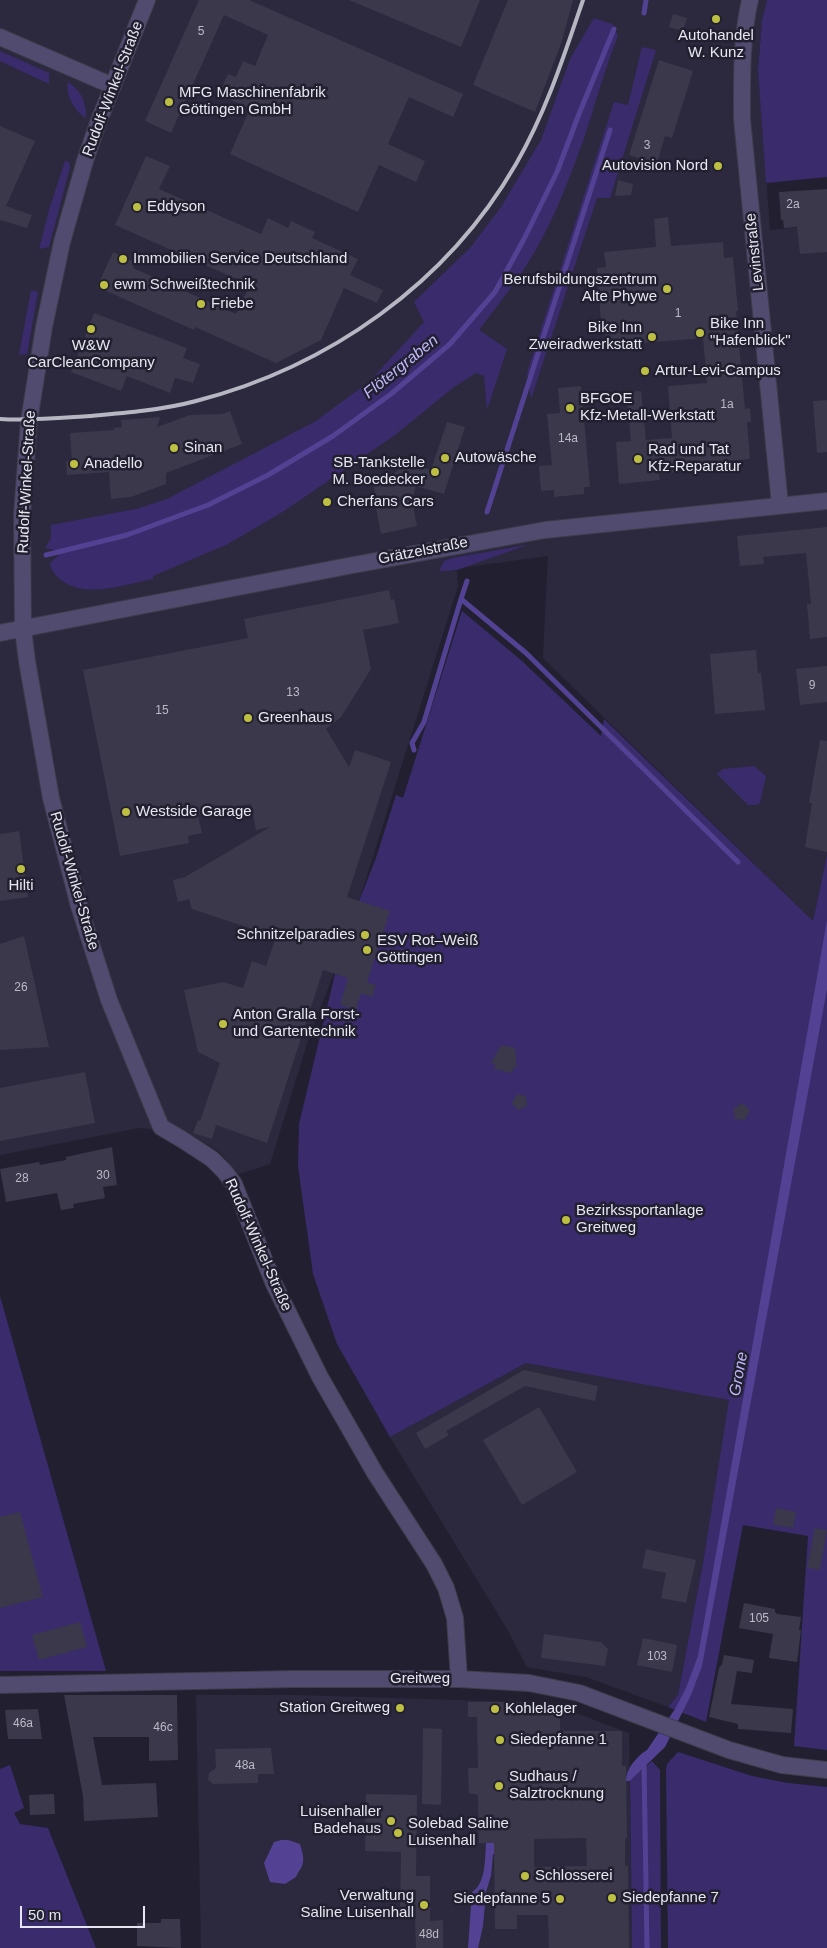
<!DOCTYPE html>
<meta charset="utf-8">
<style>
body{margin:0}
#map{position:relative;width:827px;height:1948px;overflow:hidden;background:#222030;font-family:Arial,sans-serif}
canvas{display:block}
.scale{position:absolute;left:20px;top:1906px;width:125px;height:22px;box-sizing:border-box;border:2px solid #e6e6f1;border-top:0;padding-left:6px;font-size:15px;line-height:18px;white-space:nowrap;color:#e6e6f1;-webkit-text-stroke:4px #222030;paint-order:stroke}
</style>
<div id="map">
<canvas width="827" height="1948"></canvas>
<div class="scale">50 m</div>
</div>
<script>
const context = document.querySelector('canvas').getContext('2d');
context.lineJoin = 'round';
function fill(path, color) { context.fillStyle = color; context.fill(path, 'evenodd'); }
function stroke(path, color, width, dash) { context.strokeStyle = color; context.lineWidth = width; context.lineCap = dash ? 'butt' : 'round'; context.setLineDash(dash || []); context.stroke(path); }
function drawText(font, color, halo, rows, align = 'center') {
  context.font = font + ' Arial,sans-serif'; context.lineWidth = 5; context.setLineDash([]); context.textBaseline = 'middle'; context.strokeStyle = halo; context.fillStyle = color; for (const [text, x, y, turn = 0] of rows) {
    context.save(); context.translate(x, y); context.rotate((+turn || 0) * Math.PI / 180); context.textAlign = isNaN(turn) ? turn : align; if (halo) context.strokeText(text, 0, 0); context.fillText(text, 0, 0); context.restore();
  }
}
const built = new Path2D(`
 M0,0H767L762,20L758,70L770,230L827,225V855L813,921L543,658L548,556L452,569V571L457,570L458,586L359,901L339,960L309,1037L270,1164L239,1174L217,1150L186,1132L139,1128L0,1155Z
 M526,1363L730,1400L703,1563L678,1695L668,1707L586,1677L527,1667L507,1629L390,1437Z
 M196,1695H295L522,1702L560,1707L629,1733L632,1948H201Z`);
const green = new Path2D(`
 M767,0H827V177L766,183L758,70L762,20Z
 M594,18L612,24L618,36C604,70 595,106 583,141C567,185 550,230 524,269C510,290 494,310 479,330L507,349L487,410L484,376L476,373L454,387L395,435L284,511L228,544L153,576V579C125,584 84,600 60,579C54,574 51,570 50,563L58,556L59,551L45,548L51,538V525L136,509L167,499L316,421L370,381L424,322L414,302L470,248L501,207L541,140L570,59Z
 M642,47L656,50L610,198H597L531,399L527,373L614,102L628,105Z
 M0,51L49,73V84L0,61Z
 M68,82C82,91 86,102 86,118C75,112 65,94 68,82Z
 M65,161L69,162L70,167L49,247L39,249L49,210Z
 M31,290L38,292L27,354L19,355Z
 M527,545L457,570L439,571L444,561L452,558Z
 M462,611L522,661L601,736L604,719L813,921L827,855V1750L794,1746L808,1536L743,1525L706,1722L668,1707L678,1695L703,1563L729,1400L526,1363L390,1437L337,1344L313,1274L298,1166L299,1124L335,974L359,901L376,858L396,795L403,798Z
 M754,766L766,776L760,803L756,805H748L717,774L723,769Z
 M0,1296L106,1671H0Z
 M678,1752L752,1776L788,1783L827,1787V1948H668L666,1771L667,1764Z
 M652,1761L660,1770L661,1948H632L630,1781Z
 M10,1765L24,1808L14,1813L20,1824L48,1828L96,1948H0V1769Z`);
const water = new Path2D(`
 M827,920V989L702,1666L691,1695L665,1747L630,1781H626C626,1769 637,1756 647,1750L675,1709L686,1688L698,1656Z
 M281,1840H288L300,1844C302,1851 305,1859 302,1866C300,1870 298,1872 296,1877L285,1884L270,1882L264,1863L274,1842Z
 M486,1843H531L533,1853L493,1854L491,1876L486,1892L483,1926L478,1948H468L472,1892C486,1884 485,1858 486,1843Z`);
const stream = new Path2D(`
 M644,13L646,0
 M487,512L610,130
 M46,555L127,535L208,505L268,475L333,436L391,394L450,344L495,292L524,239L557,172L579,114L614,29
 M467,581L461,599L526,653L738,862
 M414,750L412,743L424,722L461,599
 M644,1764L647,1948`);
const building = new Path2D(`
 M199,0H249L463,94L453,117L409,97L388,144L425,161L416,182L379,165L358,212L230,154L250,109L219,94L228,74L236,77L243,61L255,66L268,35L224,15L171,133L145,121Z
 M349,0H480L461,47Z
 M508,0H573L562,41L535,112L473,85Z
 M673,14L687,18L683,31L669,27Z
 M659,60L693,71L672,138L665,136L657,164L629,155Z
 M0,126L35,141L6,206L32,215L27,228L0,220Z
 M146,156L170,166L159,189L261,234L268,218L288,228L291,221L315,232L312,238L358,259L350,275L383,290L377,303L344,288L321,340L276,363L195,327L194,330L97,287L113,252L135,262L133,268L236,314L250,285L115,225Z
 M618,180L633,184L631,195L615,196Z
 M827,189V252L800,254L797,227L784,228L783,220H781L779,192Z
 M668,217L671,246L723,242L724,258L733,257L738,311H736L745,409L750,408L751,422H747L750,459L692,464V471L659,474L660,480L619,484L616,442L631,441L626,392L641,391L646,440L672,438L668,386L707,383L703,338L606,346L604,322H601L597,268L606,267L604,252L656,247L654,219Z
 M94,313L187,348L183,358L200,364L193,383L175,378L170,393L127,376L121,391L71,372Z
 M581,386L590,487H584V494L554,497V490L541,491L539,466L552,465L547,414L560,413L558,388Z
 M827,400V452L817,453L813,401Z
 M230,411L242,444L166,473V484L131,497L111,499L109,472L67,475L66,461H72L70,433L114,430L113,428L122,427L121,420L160,417L157,427L190,415L222,414Z
 M447,422L465,427L444,494L416,486L412,501L417,526L381,534L373,493H375L372,480L391,476L407,463L431,470Z
 M827,527V637L810,639L807,604H811L806,553L763,557L764,564L740,566L737,536Z
 M389,590L391,600L394,599L399,623L363,630L371,669L341,717L326,729L349,767L355,750L391,762L347,897L390,911L367,982L376,985L372,997L361,993L356,1010L340,1005L348,978L323,970L267,1143L216,1125L212,1139L193,1133L198,1120L200,1121L220,1063L198,1052L184,990L223,982L243,988L252,961L266,966L276,937L192,909L189,899L178,902L173,880L185,877L270,827L256,830L251,804L198,815L202,833L188,836L189,843L120,856L83,670L248,638L244,619Z
 M756,650L758,673H761L765,710L715,714L710,654Z
 M827,666V702L800,705L796,669Z
 M820,740L827,741V852L805,847L812,803H809Z
 M19,831L28,897L0,901V834Z
 M24,936L49,1047L0,1050V944Z
 M501,1045L515,1048L517,1068L514,1067L512,1073L494,1069L495,1064L491,1063Z
 M85,1072L95,1123L0,1141V1088Z
 M517,1094L526,1096L527,1106L518,1110L512,1103Z
 M742,1103L750,1110L745,1120L735,1119L733,1109Z
 M112,1147L117,1185L103,1187L105,1198L73,1204L74,1208L61,1210L57,1193L6,1202L0,1169L39,1162L40,1165L66,1160V1157Z
 M524,1370L598,1386L595,1401L525,1386L446,1431L449,1435L425,1449L416,1433Z
 M539,1407L577,1472L522,1505L483,1440Z
 M776,1508L796,1512L793,1528L773,1525Z
 M20,1512L43,1597L0,1608V1517Z
 M815,1528L827,1530L820,1570L807,1568Z
 M646,1549L696,1560L686,1603L661,1598L666,1573L642,1568Z
 M744,1603L775,1609V1612L777,1614L801,1617L799,1630H801L797,1662L769,1658L773,1634L739,1628Z
 M80,1622L87,1647L39,1660L32,1635Z
 M544,1634L601,1642L608,1649L605,1666L541,1658Z
 M643,1638L677,1645L672,1672L637,1665Z
 M724,1655L754,1660L752,1673L737,1671L731,1704L793,1709L791,1733L738,1729V1724L709,1717L719,1668L722,1664Z
 M64,1695H177L178,1760L149,1761V1737H93L102,1785L156,1783L158,1817L84,1821L83,1796Z
 M468,1702H522V1707H560V1731H622V1766H626L627,1838H625V1866H628L629,1948H549L548,1915H517V1929H495L494,1843H479L478,1795L469,1793L468,1768H478L477,1717H468ZM586,1838L587,1866L534,1867V1839Z
 M38,1709L42,1739H8L5,1710Z
 M423,1728L442,1729L441,1805L422,1804Z
 M271,1748L274,1774H258V1783L213,1784L208,1780L209,1773L216,1768L215,1749Z
 M54,1794L55,1814L30,1815L29,1795Z
 M366,1794L417,1795L416,1876H430V1921L443,1920V1948H416L415,1916H413V1913H400L401,1852L365,1851Z
 M161,1919H180L181,1948L137,1946V1923H161Z`);
const minor = new Path2D(`
 M147,0L98,123L85,161L62,242L44,327L29,421L22,515L23,629L27,661L51,798L79,906L109,1000L161,1127L183,1140L212,1159L225,1172L234,1184L274,1284L320,1377L375,1473L434,1564L446,1588L455,1618L459,1679
 M750,0C741,39 742,79 742,119L780,505
 M0,37L113,86
 M0,633L348,566L545,530L827,501
 M0,1685L293,1679H459L529,1683L579,1693L729,1750L782,1765L827,1770`);
const rail = new Path2D(`
 M0,419C31,421 60,418 90,416C125,413 162,410 196,401C328,367 447,284 516,164C546,112 564,56 583,0`);
const markers = [
 [716,19,5,"#bdbf43"],
 [169,102,5,"#bdbf43"],
 [718,166,5,"#bdbf43"],
 [137,207,5,"#bdbf43"],
 [123,259,5,"#bdbf43"],
 [104,285,5,"#bdbf43"],
 [667,289,5,"#bdbf43"],
 [201,304,5,"#bdbf43"],
 [91,329,5,"#bdbf43"],
 [700,333,5,"#bdbf43"],
 [652,337,5,"#bdbf43"],
 [645,371,5,"#bdbf43"],
 [570,408,5,"#bdbf43"],
 [174,448,5,"#bdbf43"],
 [445,458,5,"#bdbf43"],
 [638,459,5,"#bdbf43"],
 [74,464,5,"#bdbf43"],
 [435,472,5,"#bdbf43"],
 [327,502,5,"#bdbf43"],
 [248,718,5,"#bdbf43"],
 [126,812,5,"#bdbf43"],
 [21,869,5,"#bdbf43"],
 [365,935,5,"#bdbf43"],
 [367,950,5,"#bdbf43"],
 [223,1024,5,"#bdbf43"],
 [566,1220,5,"#bdbf43"],
 [400,1708,5,"#bdbf43"],
 [495,1709,5,"#bdbf43"],
 [500,1740,5,"#bdbf43"],
 [499,1786,5,"#bdbf43"],
 [391,1821,5,"#bdbf43"],
 [398,1833,5,"#bdbf43"],
 [525,1876,5,"#bdbf43"],
 [612,1898,5,"#bdbf43"],
 [560,1899,5,"#bdbf43"],
 [424,1905,5,"#bdbf43"]
];
const numberNames = [
 ["5",201,32],
 ["3",647,146],
 ["2a",793,205],
 ["1",678,314],
 ["1a",727,405],
 ["14a",568,439],
 ["9",812,686],
 ["13",293,693],
 ["15",162,711],
 ["26",21,988],
 ["30",103,1176],
 ["28",22,1179],
 ["105",759,1619],
 ["103",657,1657],
 ["46a",23,1724],
 ["46c",163,1728],
 ["48a",245,1766],
 ["48d",429,1935]
];
const poiNames = [
 ["Autohandel",716,36,"center"],
 ["W. Kunz",716,53,"center"],
 ["MFG Maschinenfabrik",179,93],
 ["Göttingen GmbH",179,110],
 ["Autovision Nord",708,166,"right"],
 ["Eddyson",147,207],
 ["Immobilien Service Deutschland",133,259],
 ["Berufsbildungszentrum",657,280,"right"],
 ["Alte Phywe",657,297,"right"],
 ["ewm Schweißtechnik",114,285],
 ["Friebe",211,304],
 ["Bike Inn",710,324],
 ["\"Hafenblick\"",710,341],
 ["Bike Inn",642,328,"right"],
 ["Zweiradwerkstatt",642,345,"right"],
 ["W&W",91,346,"center"],
 ["CarCleanCompany",91,363,"center"],
 ["Artur-Levi-Campus",655,371],
 ["BFGOE",580,399],
 ["Kfz-Metall-Werkstatt",580,416],
 ["Sinan",184,448],
 ["Rad und Tat",648,450],
 ["Kfz-Reparatur",648,467],
 ["Autowäsche",455,458],
 ["SB-Tankstelle",425,463,"right"],
 ["M. Boedecker",425,480,"right"],
 ["Anadello",84,464],
 ["Cherfans Cars",337,502],
 ["Greenhaus",258,718],
 ["Westside Garage",136,812],
 ["Hilti",21,886,"center"],
 ["Schnitzelparadies",355,935,"right"],
 ["ESV Rot–Weìß",377,941],
 ["Göttingen",377,958],
 ["Anton Gralla Forst-",233,1015],
 ["und Gartentechnik",233,1032],
 ["Bezirkssportanlage",576,1211],
 ["Greitweg",576,1228],
 ["Station Greitweg",390,1708,"right"],
 ["Kohlelager",505,1709],
 ["Siedepfanne 1",510,1740],
 ["Sudhaus /",509,1777],
 ["Salztrocknung",509,1794],
 ["Luisenhaller",381,1812,"right"],
 ["Badehaus",381,1829,"right"],
 ["Solebad Saline",408,1824],
 ["Luisenhall",408,1841],
 ["Schlosserei",535,1876],
 ["Verwaltung",414,1896,"right"],
 ["Saline Luisenhall",414,1913,"right"],
 ["Siedepfanne 7",622,1898],
 ["Siedepfanne 5",550,1899,"right"]
];
const streetNames = [
 ["Rudolf-Winkel-Straße",113,89,-69],
 ["Levinstraße",755,252,-96],
 ["Rudolf-Winkel-Straße",27,482,-87],
 ["Grätzelstraße",423,551,-11],
 ["Rudolf-Winkel-Straße",74,881,74],
 ["Rudolf-Winkel-Straße",258,1245,66],
 ["Greitweg",420,1679]
];
const waterNames = [
 ["Flötergraben",401,367,-39],
 ["Grone",739,1374,-80]
];
fill(built, '#2c293f');
fill(green, '#3a2b6c');
fill(water, '#534293');
stroke(stream, '#534293', 5);
fill(building, '#3a384a');
stroke(minor, '#3d3c4b', 18);
stroke(minor, '#514c6f', 16);
stroke(rail, '#b7b7c3', 4);
for (const [x, y, r, color] of markers) { const dot = new Path2D(); dot.arc(x, y, r, 0, 2 * Math.PI); context.fillStyle = color; context.fill(dot); stroke(dot, '#222030', 2); }
drawText('12px', '#bbbac7', null, numberNames);
drawText('15px', '#e6e6f1', '#222030', poiNames, 'left');
drawText('15px', '#e6e6f1', '#222030', streetNames);
drawText('italic 16px', '#bfb7fa', '#222030', waterNames);
</script>
